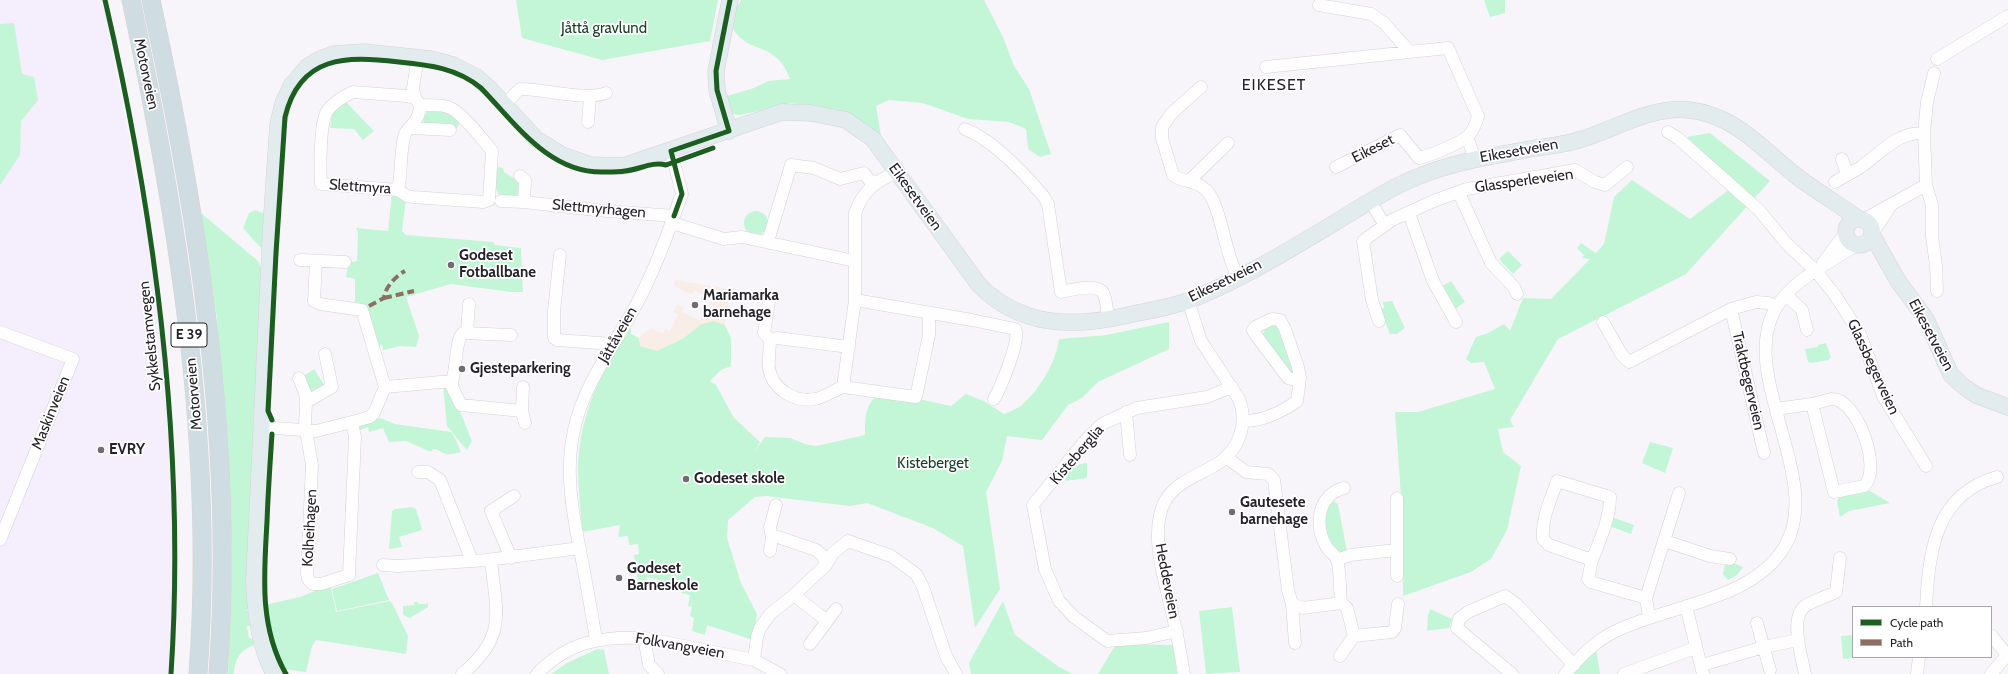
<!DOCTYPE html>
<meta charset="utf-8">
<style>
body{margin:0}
#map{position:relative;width:2008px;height:674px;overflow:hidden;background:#f8f5fa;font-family:Cabin,sans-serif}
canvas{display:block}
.legend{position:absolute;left:1852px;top:606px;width:140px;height:52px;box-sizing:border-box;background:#fff;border:1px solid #a8a7a9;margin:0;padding:5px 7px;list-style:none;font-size:12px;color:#262229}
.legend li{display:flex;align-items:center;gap:8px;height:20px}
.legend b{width:20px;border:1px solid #a8a7a9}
</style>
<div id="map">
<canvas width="2008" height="674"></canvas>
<ul class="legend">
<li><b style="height:5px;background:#1b5e20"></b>Cycle path</li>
<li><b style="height:5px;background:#8d6e63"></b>Path</li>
</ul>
</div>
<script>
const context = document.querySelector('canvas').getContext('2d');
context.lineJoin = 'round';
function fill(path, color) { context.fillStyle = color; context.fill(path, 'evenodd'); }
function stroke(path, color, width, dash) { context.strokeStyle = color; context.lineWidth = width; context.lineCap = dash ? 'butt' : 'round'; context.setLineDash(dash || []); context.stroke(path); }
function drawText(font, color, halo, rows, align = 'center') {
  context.font = font + ' Cabin,sans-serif'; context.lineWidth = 3.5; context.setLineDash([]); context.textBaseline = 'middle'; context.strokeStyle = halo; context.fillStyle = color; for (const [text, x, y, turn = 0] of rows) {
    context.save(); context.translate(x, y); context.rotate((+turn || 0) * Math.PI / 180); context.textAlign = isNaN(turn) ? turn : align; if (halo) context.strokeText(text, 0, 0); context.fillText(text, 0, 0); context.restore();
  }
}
const built = new Path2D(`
 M0,0H103L168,353L179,539L174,674H0Z`);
const education = new Path2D(`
 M675,280L730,289L725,325L714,371L649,352L640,346L639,338L646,331L652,329L663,334L665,329L670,331L678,314L673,312L677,304L684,307L682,312L700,320L703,315L712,319L717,308L709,304L712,299L694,290L692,295L674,286Z`);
const green = new Path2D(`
 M516,0H718L710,41L602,60L522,38Z
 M741,0H984L1003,37L1014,66L1029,89L1051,154L1040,157L1028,149L1026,129L1009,122L968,119L923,103L889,100L876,106L881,136L867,124L837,112L791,103L741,115L729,114L727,96L754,88L768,81L790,79C777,42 751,54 735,32C733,29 732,25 730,21Z
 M1484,0H1505V13L1490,17Z
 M14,23L22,74L34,77L38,100L21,121L20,155L0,185V24Z
 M346,102L374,131L363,140L354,129L330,128L332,114Z
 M428,111H448L460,121L457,128L427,126L424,124L423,118Z
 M1710,133L1770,181L1686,274L1558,339L1510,420L1514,427L1498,429L1503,452L1521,466L1507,530L1491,559L1471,572L1403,596L1402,511L1395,412H1418L1495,389L1484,362L1471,363L1466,359L1476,337L1486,334L1504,324L1510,331L1523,298L1551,299L1590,259L1582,258L1584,255L1577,248L1581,243L1596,253L1604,244L1614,197L1632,180L1690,219L1734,186L1687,137Z
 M497,167L503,168L504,172L518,181L519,190L516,197L508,198L498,194L496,188Z
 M392,193L406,199L402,231L406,235L494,242V245L521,248L523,292H511L451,284L406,297L419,336L416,347L401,346L383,350L382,344L376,350L363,305L355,302V279L346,277L348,263L357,261L358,232L356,228L388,231Z
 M255,210L265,214L266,247H260L243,228L249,213Z
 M744 223a12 12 0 1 1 24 0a12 12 0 1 1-24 0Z
 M201,213L258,261L263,272L252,604L246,611H248L250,625L247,627L249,638L253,639L254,645C239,651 235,659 234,674H228L232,554L217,319Z
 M1508,251L1522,265L1513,274L1499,259Z
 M1451,281L1465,302L1455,309L1442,286Z
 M1392,301L1405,328L1397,334H1390L1380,309L1384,308L1383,302Z
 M713,321L725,325L731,338V366L721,370L710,381L716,385L734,418L760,442L754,452L765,437L790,438L805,444L816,446L865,435C865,414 865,406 881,391L951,406L966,394L984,401L1004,414C1009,412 1016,409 1021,406C1039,390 1056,363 1059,339L1106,335L1169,322V349L1098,382L1082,398L1068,405L1042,440L1007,436L1002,461L986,492L1000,589L975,628L963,546L933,528L867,503L850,506L766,496L755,497L728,520L727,538L741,583L757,614L753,640L707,625L705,635L692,631L694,618L690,616L692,607L688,606L690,595L681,593L683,586L672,584L670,590L658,588L659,580L647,577L646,585L638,583L634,555L639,554L638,544L629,545L628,536L618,537L620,525L582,532C581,507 576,475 579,452C585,400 605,368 630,325L631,334L639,338L640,346L657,351L684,338L700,325Z
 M1269,324H1278L1297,372L1291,375L1263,335L1265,328Z
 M1826,343L1831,357L1829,360L1811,363L1808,362L1805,349L1818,347V345Z
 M314,369L325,386L313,393L302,377Z
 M443,386C455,393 466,427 472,441L467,450L447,426Z
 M380,418L395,424L451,432L454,436L461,452C455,453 449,456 443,453C439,451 439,449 433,449L431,452L406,441L389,442L383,428L369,432L368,427L357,431L358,425Z
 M1650,442L1673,448L1665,473L1642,463Z
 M1087,463V478L1065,481C1067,470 1076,464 1087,463Z
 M1865,488L1890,503L1849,511L1840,517L1837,501L1841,494Z
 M1331,500L1338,504L1347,552C1330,555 1323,531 1324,518C1324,513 1328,506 1331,500Z
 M412,507L416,509L422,530L399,537L402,547L389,549L392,511L395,509Z
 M1615,518L1634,525L1631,534L1612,527V519Z
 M1726,560L1743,567L1737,575L1728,580L1723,574Z
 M378,573L389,600L337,611L332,589Z
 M324,587L331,588L336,612L385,602L390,601L392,603L408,636L406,654L316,640L312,646L306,672L283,669L269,628L265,605L300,597Z
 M1003,601L1015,635L1059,667L1073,674H971L969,663Z
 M414,602H418V604H427L428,602V607L410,618L405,616L403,614V606L414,605Z
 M1232,607L1240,672L1206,674L1199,611Z
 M1430,609L1452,619L1449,628L1427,631L1428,614H1429Z
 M1853,635V657H1860L1843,659L1841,636Z
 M1116,644L1173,645L1177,674H1098Z
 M1596,648L1600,674H1571Z
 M597,649L604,650L609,674H551L567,663Z`);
const minor = new Path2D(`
 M1319,5L1371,14L1384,23L1409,51
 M1937,59L2008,16
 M1266,67L1448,48L1478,116C1476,124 1474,130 1468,136C1461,143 1429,156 1419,158L1400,135L1336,167
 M1934,73L1927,102L1924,133L1926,185L1932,205V236L1936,266L1937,291
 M1201,87L1171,114L1162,127V138L1173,175C1183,183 1195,179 1206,190C1221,204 1225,256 1238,277
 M353,92L406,96L415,98L420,105C429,106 439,104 448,107C461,111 483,140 492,151L489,200L483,202L413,197L407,196L398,190L321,184C320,168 320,126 326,113C331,104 344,96 353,92Z
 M415,98L413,88L418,57
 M505,104L520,89C545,89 585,101 606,93
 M588,122L590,97
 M411,128L450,130
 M965,129C995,141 1024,173 1044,197L1048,204L1061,292C1071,290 1100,282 1104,295C1107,302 1107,312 1108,320
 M1668,132L1679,139L1759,210L1786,243L1816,271L1835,295L1860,334L1883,396L1926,466
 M1467,137L1475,159
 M1842,159L1847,174
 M897,172C875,182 864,189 855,213V300L843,387L916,397L929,335V313
 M520,176L525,180L524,202L595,210L674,216
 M1190,180L1228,143
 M1835,182C1844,176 1854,172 1862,166C1882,152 1897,132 1924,133
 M398,190C402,172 400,154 404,137C407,124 419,126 420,105
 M1459,193L1491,263L1514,287L1517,294
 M501,201L524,202
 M1370,201L1384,224
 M1409,213L1433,281L1456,322
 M1863,220L1926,185
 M672,223L724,239L742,237L850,260H855
 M1872,234L1892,204
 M768,241L791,165L814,168L840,179L864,173L870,181L875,182
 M560,255L554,311V338L557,340L613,344
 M300,260L345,262
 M1823,263L1846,232
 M1786,295L1802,310L1807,330
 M855,300L972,320L1015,329C1022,337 1000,389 994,399
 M769,301L764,333L770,340
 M1731,309L1764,453
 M1379,321L1372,300L1363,241L1392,220L1436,200L1467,189L1575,170L1595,182L1605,185L1627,167
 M1603,322L1622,355L1629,362L1731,309L1756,302L1768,303L1777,306
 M0,332L73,359L0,540
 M467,332L469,304
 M325,354L332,387L306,402L305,425L312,465L307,573L308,579L313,584H321L349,575L355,437L352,422
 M299,378L305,393L306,402
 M452,381C457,368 455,340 463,333L511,335
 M385,387L452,381V387L461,405L522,411
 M523,387L522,411L525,423
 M843,387C834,390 825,397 815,399C795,403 772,389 769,368C768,359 770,349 770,340L777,338L849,347
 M1831,399C1856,396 1883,469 1864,486L1834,492L1812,404Z
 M1776,409L1812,404
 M1126,412L1130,455
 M1243,421C1262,421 1282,412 1297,401L1300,378L1298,367L1285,329L1280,320L1272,319L1255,327L1253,330L1255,334L1288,378L1295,380L1300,378
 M261,427L316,431L352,422L370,417L374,413L385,387L362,310L320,304L314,301L316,262
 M1227,458L1246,472L1268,474L1274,480L1288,590L1292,604L1295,643
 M418,472H428L440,480L472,561
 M1557,481L1610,497C1610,519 1600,540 1592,560L1549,545L1543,539C1541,520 1551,499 1557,481Z
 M1344,488C1318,495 1314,524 1326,546C1328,551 1335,554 1337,560C1340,567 1340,593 1341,603L1347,608L1354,636
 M1397,498V576
 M772,538L778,537L816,550L823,556L826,565
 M1665,541L1710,556L1730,559
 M770,551L772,538L770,527L776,505
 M511,558L491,511L514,496
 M1337,560L1350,555L1396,550
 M1592,560L1588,579L1591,582L1646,598
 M383,565L398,566L487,560L580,548
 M794,595L827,621
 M1292,604L1303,608L1341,603
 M1686,606L1703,674
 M1926,607C1929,552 1935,494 1997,477
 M1649,617L1646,598L1679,493
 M1757,623L1770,670
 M1177,631L1146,638L1107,641L1074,617L1059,601L1045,569L1033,505L1084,442L1102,424L1137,408L1207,397L1232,387
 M1991,635L2007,655
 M644,638L649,665L658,674
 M596,639C591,610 586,580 580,550C572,510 565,470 574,430C583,387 609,353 630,316C651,280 666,239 680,199L682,194L671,151
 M810,644L836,609
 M1340,656L1354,636L1392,632L1395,628L1398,604
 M754,660L757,637L760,628L770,614L794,595L826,565L833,553L848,541L891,556L916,574L923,587L946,656L956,674
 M1702,665L1764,647L1798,640
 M462,674C508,636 496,612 491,560
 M537,674C567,642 601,636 644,638L754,660L780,674
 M1184,674C1181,658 1179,642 1175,626C1168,590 1147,535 1165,501C1182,471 1225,474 1239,438C1244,425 1244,412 1239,399L1201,341L1188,300
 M1512,674L1457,628L1459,619L1468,612L1505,596L1516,604L1574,665
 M1565,674C1580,657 1596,640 1616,631C1668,605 1753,601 1785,546C1825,478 1735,373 1777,306C1795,278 1830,263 1856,245
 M1624,674L1695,648
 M1805,674C1802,657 1789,618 1805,606C1814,600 1826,597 1836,592L1840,558
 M1917,674L1919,657
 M1991,674L2008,654`);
const major = new Path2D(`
 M729,131L717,90L716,71L730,0
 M1846 232a13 13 0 1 1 26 0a13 13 0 1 1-26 0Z
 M1872,235L1898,281L1926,319L1951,375L1963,386L1976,395L2008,407
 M274,674C259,646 255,613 254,581L271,227L278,124L283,103L291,86L307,67L320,59L334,54L364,52L431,59L453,65L475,76L490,89L536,139L562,155L591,165L623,166L782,112L811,113L846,120L873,139L979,285C1020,326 1070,328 1124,316C1145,311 1169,308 1190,300C1241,280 1289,250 1336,222C1362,206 1388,189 1417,177C1453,162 1492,156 1530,149C1547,146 1566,145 1582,139C1617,128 1652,106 1689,110C1735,115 1761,148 1795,175C1816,191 1838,204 1859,219`);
const highway = new Path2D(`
 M131,0C178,221 215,447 198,674
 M151,0C199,221 235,448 218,674`);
const quiet = new Path2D(`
 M384,298L414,291
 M369,306L384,298C385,287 396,276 405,271`);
const cycleway = new Path2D(`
 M105,0C156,220 186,448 171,674
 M674,216L682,194L671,151L729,131L717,90L716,71L730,0
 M272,420L268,411L276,253L285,117C300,55 346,56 399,62C429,65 457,68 481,88C516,124 550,175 606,172C612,172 619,172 625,171C639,170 652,161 666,165L713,148
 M272,434C270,464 268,493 267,522C264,574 259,627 286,674`);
const markers = [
 [451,265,4,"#706c72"],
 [695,305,4,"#706c72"],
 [462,369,4,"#706c72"],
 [101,450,4,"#706c72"],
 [686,479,4,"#706c72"],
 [1232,512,4,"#706c72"],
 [619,578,4,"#706c72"]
];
const shields = [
 [189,335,36]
];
const shieldNames = [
 ["E 39",189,335]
];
const parkNames = [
 ["Jåttå gravlund",604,29],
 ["Kisteberget",933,464]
];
const streetNames = [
 ["Motorveien",146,74,78],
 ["Eikeset",1373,149,-27],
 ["Eikesetveien",1519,151,-10],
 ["Glassperleveien",1524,181,-8],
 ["Slettmyra",360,187,4],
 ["Eikesetveien",915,197,54],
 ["Slettmyrhagen",599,209,5],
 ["Eikesetveien",1225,281,-26],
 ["Jåttåveien",618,335,-60],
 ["Eikesetveien",1931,335,62],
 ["Sykkelstamvegen",150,336,-96],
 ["Glassbegerveien",1873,367,65],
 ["Traktbegerveien",1748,381,77],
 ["Motorveien",194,394,-95],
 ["Maskinveien",51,413,-68],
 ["Kisteberglia",1077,455,-49],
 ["Kolheihagen",310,528,-87],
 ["Heddeveien",1167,581,79],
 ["Folkvangveien",680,646,10]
];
const poiNames = [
 ["Godeset",459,256],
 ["Fotballbane",459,273],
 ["Mariamarka",703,296],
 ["barnehage",703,313],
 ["Gjesteparkering",470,369],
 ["EVRY",109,450],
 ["Godeset skole",694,479],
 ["Gautesete",1240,503],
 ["barnehage",1240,520],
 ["Godeset",627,569],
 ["Barneskole",627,586]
];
const neighbourhoodNames = [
 ["EIKESET",1274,85]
];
fill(built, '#f5eefc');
fill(education, '#f9ede7');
fill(green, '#c3f6d6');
stroke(minor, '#d4d0d6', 13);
stroke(major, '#d5d3d7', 17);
stroke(highway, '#d5d3d7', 19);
stroke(minor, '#fefefe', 12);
stroke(major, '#e2ebee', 16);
stroke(highway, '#cfdde2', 18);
stroke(quiet, '#8d6e63', 4, [8, 4]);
stroke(cycleway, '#1b5e20', 5);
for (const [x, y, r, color] of markers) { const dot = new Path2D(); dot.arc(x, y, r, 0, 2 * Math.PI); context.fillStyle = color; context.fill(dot); stroke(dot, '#fff', 1.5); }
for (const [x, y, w] of shields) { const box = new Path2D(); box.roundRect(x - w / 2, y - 12, w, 24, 3); context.fillStyle = '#fff'; context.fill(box); stroke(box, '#262229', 1); }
drawText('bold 14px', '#262229', null, shieldNames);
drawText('15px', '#184128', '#fff', parkNames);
drawText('15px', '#262229', '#fff', streetNames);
drawText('bold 15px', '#262229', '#fff', poiNames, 'left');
context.letterSpacing = '1px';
drawText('16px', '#262229', '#fff', neighbourhoodNames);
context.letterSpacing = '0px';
</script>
